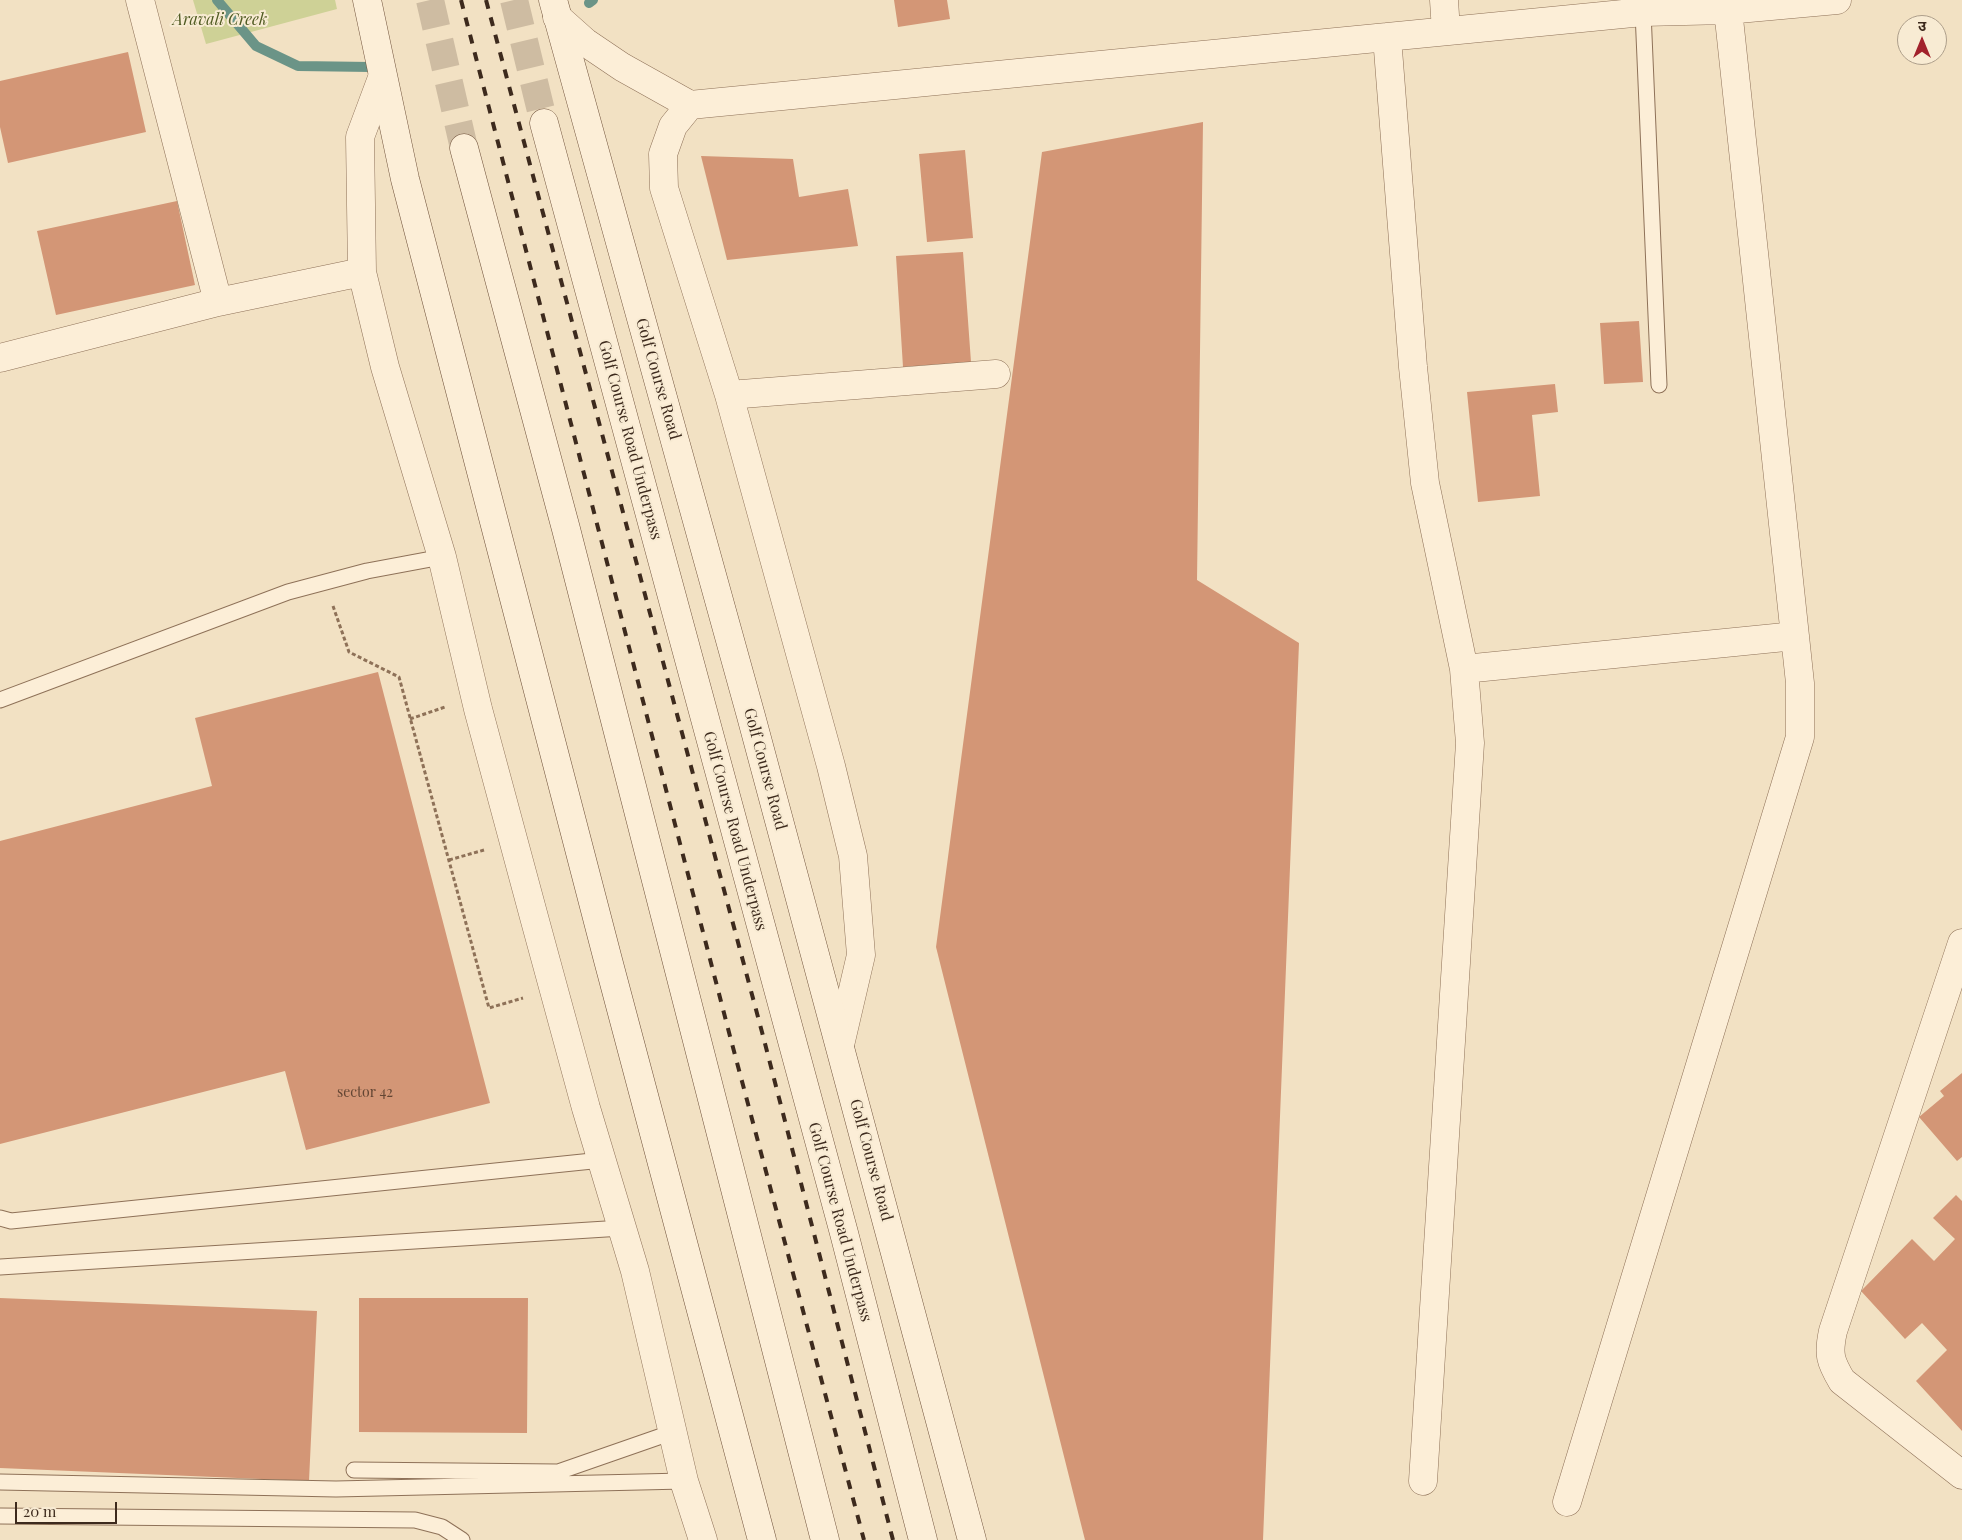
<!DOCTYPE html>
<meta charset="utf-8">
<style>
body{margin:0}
#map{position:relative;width:1962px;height:1540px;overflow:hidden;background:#f2e1c3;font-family:"Playfair Display","Noto Sans Devanagari",serif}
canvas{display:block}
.north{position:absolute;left:1897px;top:15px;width:50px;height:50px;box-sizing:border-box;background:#f8ebd3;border:1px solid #ad9e8a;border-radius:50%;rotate:0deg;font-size:14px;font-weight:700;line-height:20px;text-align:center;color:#3d2a1d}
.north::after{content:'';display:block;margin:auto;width:18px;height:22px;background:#a2222c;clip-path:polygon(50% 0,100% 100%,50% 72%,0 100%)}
.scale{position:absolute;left:15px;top:1502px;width:102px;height:22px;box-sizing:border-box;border:2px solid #3d2a1d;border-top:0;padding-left:6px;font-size:15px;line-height:18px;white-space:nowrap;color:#3d2a1d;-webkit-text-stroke:4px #f8ebd3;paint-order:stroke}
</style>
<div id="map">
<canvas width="1962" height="1540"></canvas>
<div class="north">उ</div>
<div class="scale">20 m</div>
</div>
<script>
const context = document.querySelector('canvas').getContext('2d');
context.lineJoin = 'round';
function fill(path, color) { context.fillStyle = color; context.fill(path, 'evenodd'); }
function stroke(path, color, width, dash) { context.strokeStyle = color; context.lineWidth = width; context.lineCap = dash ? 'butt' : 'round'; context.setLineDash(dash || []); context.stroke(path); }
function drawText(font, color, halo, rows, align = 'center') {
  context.font = font + ' "Playfair Display",serif'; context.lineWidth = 4; context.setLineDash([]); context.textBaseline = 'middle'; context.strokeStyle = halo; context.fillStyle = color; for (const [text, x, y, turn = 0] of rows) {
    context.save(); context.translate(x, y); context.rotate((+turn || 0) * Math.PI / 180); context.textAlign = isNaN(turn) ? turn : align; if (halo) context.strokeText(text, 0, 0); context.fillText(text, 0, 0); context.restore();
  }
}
const green = new Path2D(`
 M193,0H335L337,9L206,44Z`);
const stream = new Path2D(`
 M217,0L256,46L298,66L371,67
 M589,3L593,0`);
const building = new Path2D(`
 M894,0H947L950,19L898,27Z
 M128,52L146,132L8,163L0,127V81Z
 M1203,122L1197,580L1299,643L1263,1540H1085L936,947L1042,152Z
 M965,150L973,238L927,242L919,154Z
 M701,156L793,159L799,197L848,189L858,246L727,260Z
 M177,201L195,285L56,315L37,231Z
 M963,252L971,362L903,367L896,256Z
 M1639,321L1643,382L1604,384L1600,323Z
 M1555,384L1558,412L1532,415L1540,496L1478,502L1467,392Z
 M378,672L490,1103L306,1150L285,1071L0,1144V841L212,786L195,718Z
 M1962,1073V1157L1957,1161L1919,1117L1944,1096L1940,1091Z
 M1956,1195L1962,1201V1431L1916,1381L1947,1350L1922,1323L1905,1339L1861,1291L1912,1239L1934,1261L1955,1239L1933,1218Z
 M0,1298L317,1311L309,1481L0,1468Z
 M359,1298H528L527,1433L359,1432Z`);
const secondaryTunnel = new Path2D(`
 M430,0L464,148
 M514,0L544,123`);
const path = new Path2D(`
 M333,606L349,652L399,677L489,1008L523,998
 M410,719L445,707
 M449,860L484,850`);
const lane = new Path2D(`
 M1643,12L1659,385
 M0,700L288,592L367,571L442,557
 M0,1218L11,1221L602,1160
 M0,1267L622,1228
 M354,1470L558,1472L673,1432
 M0,1482L336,1489L684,1481
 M0,1516L415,1520L442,1527L462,1540`);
const street = new Path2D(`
 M1444,0L1446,31
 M557,17L585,42L622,67L690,105L1643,12L1727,10L1837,0
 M1387,37L1413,367L1425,483L1464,669L1470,743L1423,1481
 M382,78L360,137L362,272L385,367L442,557L478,709L534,917L586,1108L635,1271L684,1481L703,1540
 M690,105L673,126L663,154L664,188L729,395L831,766L853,856L861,955L840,1045
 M218,302L362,272
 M0,358L218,302L140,0
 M729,395L996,374
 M1464,669L1795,636
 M1962,943L1833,1331C1828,1354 1830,1361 1842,1381L1962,1475
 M1567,1502L1800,737V683L1727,0`);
const secondary = new Path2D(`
 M367,0L405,179L608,960L762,1540
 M553,0L751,716L972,1540
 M544,123L844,1233L923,1540
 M464,148L566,529L825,1540`);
const rail = new Path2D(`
 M461,0L731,1040L864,1540
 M486,0L762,1032L893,1540`);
const numberNames = [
 ["sector 42",365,1093]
];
const parkNames = [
 ["Aravali Creek",220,20]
];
const streetNames = [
 ["Golf Course Road",658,379,74],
 ["Golf Course Road Underpass",630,440,75],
 ["Golf Course Road",765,769,75],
 ["Golf Course Road Underpass",735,831,75],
 ["Golf Course Road",871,1160,75],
 ["Golf Course Road Underpass",840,1222,75]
];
fill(green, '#ced196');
stroke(stream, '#6b9487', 10);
fill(building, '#d39676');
stroke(secondaryTunnel, '#cebca2', 28, [28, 14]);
stroke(lane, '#8e7158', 17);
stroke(street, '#8e7158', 29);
stroke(secondary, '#70523b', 29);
stroke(path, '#8e7158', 3, [4, 2.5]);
stroke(lane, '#fceed7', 15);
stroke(street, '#fceed7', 28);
stroke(secondary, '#fceed7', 28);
stroke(rail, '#3d2a1d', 4, [9, 9]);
drawText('14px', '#624533', null, numberNames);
drawText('italic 16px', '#505b22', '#f8ebd3', parkNames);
drawText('16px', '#3d2a1d', '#f8ebd3', streetNames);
</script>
